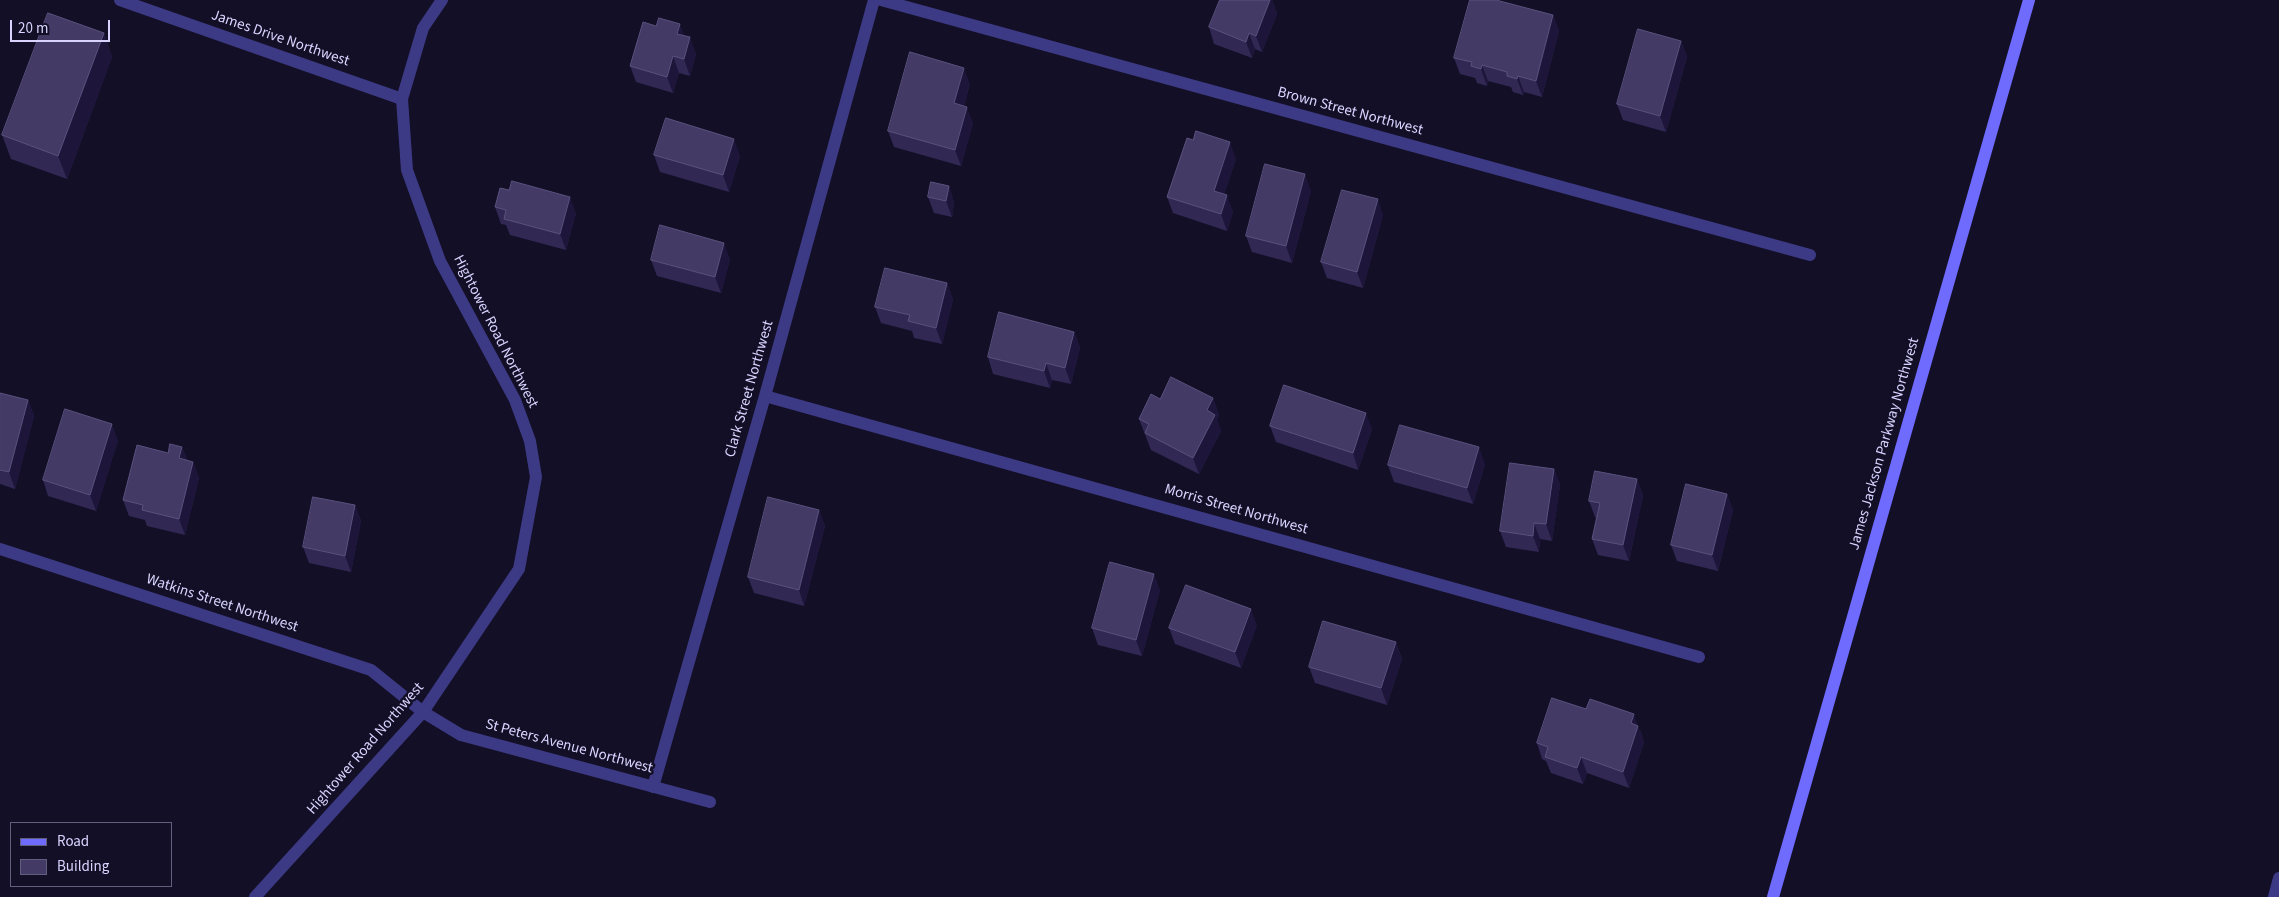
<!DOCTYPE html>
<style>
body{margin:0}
#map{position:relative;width:2279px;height:897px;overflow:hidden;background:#130f26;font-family:"Source Sans 3",sans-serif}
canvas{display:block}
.legend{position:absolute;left:10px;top:822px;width:162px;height:65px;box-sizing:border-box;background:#130f26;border:1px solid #625e7d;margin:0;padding:6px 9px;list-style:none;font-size:15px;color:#d9d4ff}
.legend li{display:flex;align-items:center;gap:10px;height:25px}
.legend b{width:25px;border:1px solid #625e7d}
.scale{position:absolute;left:10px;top:20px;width:100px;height:22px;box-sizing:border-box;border:2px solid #d9d4ff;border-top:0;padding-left:6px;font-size:15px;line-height:18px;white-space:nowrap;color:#d9d4ff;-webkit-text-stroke:4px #130f26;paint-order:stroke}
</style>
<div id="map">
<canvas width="2279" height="897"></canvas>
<ul class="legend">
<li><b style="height:6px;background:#6f6bff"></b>Road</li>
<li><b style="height:14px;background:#433a66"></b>Building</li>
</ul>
<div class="scale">20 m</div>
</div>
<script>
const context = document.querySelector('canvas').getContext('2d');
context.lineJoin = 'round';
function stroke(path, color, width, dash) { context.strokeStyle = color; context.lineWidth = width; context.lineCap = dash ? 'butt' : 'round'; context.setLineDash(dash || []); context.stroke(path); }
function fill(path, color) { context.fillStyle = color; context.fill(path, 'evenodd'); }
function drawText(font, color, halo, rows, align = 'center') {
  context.font = font + ' "Source Sans 3",sans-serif'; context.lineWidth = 5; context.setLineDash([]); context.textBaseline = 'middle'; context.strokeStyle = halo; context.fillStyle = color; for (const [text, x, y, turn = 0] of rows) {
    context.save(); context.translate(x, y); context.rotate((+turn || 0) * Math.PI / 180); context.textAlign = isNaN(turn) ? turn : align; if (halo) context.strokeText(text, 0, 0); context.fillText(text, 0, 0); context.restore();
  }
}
const minor = new Path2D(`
 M120,0L402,99
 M881,0L1810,255
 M765,396L1699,657
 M0,549L371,670L423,712L461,735L710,802
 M653,787L765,396L874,0
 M2274,897L2279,878`);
const tertiary = new Path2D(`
 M255,897L423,712L519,569L536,477L530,441L515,400L440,261L407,170L402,99L423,28L442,0`);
const secondary = new Path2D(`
 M1773,897L2029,0`);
const wall = new Path2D(`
 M1220,0H1272L1277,14L1262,52L1255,49L1252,58L1214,44L1209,27Z
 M1553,15L1559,31L1542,97L1524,92L1523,95L1513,92L1511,87L1488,81L1487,86L1477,83L1475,78L1460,74L1454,58Z
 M104,33L112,57L67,179L11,159L2,135Z
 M684,36L696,54L690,76L679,73L673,93L636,82L630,66Z
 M1681,41L1687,57L1666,132L1623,120L1617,104Z
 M970,84L964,106L973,123L961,166L894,147L888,131Z
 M654,155L740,156L729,192L660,172Z
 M1236,159L1224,194L1233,212L1227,231L1173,213L1167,197Z
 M949,186L954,203L952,217L934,213L928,197Z
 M1311,191L1292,263L1252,252L1246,236Z
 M495,207L576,213L566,250L510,235L506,225L501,224Z
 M1383,215L1363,288L1327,278L1321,262Z
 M730,259L721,293L657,276L651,260Z
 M947,283L953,300L942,344L914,338L912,331L881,323L875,307Z
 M1074,332L1080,348L1071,384L1052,380L1050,388L993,374L988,357Z
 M0,393L28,400L34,416L15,489L0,484Z
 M1213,398L1219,415L1217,419L1221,431L1199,474L1151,450L1139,419L1160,399Z
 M1270,426L1372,429L1358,470L1276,442Z
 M118,440L96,511L48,496L43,480Z
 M182,447L187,460L193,462L199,478L185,535L147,526L145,520L129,516L123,500L168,453Z
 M1485,464L1473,504L1394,482L1388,465Z
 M1554,469L1560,485L1552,541L1540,539L1539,552L1506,547L1500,531Z
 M1637,479L1643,496L1629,561L1598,555L1592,539L1596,518L1595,517L1589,501Z
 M1727,494L1733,510L1718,571L1677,561L1671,545Z
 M355,505L361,521L351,572L309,563L303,547Z
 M819,510L825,526L804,606L754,593L748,577Z
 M1160,590L1142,656L1098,645L1092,628Z
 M1257,625L1241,668L1175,644L1169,628Z
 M1396,642L1402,659L1387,705L1315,683L1309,667Z
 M1640,730L1644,742L1629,788L1587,773L1583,784L1551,773L1546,761L1542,759L1537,743Z`);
const shadedWall = new Path2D(`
 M1270,0H1272L1277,14L1262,52L1256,36Z
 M1553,15L1559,31L1542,97L1536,81Z
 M680,24L686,40L677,34Z
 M104,33L112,57L67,179L58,156Z
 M1249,33L1255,49L1252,58L1246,42Z
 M690,37L696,54L690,76L684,59Z
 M1681,41L1687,57L1666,132L1660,116Z
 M673,56L679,73L673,93L667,77Z
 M1482,65L1488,81L1487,86L1481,69Z
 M964,68L970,84L960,120L954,103Z
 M1518,76L1524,92L1523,95L1517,79Z
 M967,107L973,123L961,166L955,150Z
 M734,139L740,156L729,192L723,175Z
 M1230,142L1236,159L1220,207L1214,191Z
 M1305,174L1311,191L1292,263L1286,246Z
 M949,186L954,203L952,217L946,201Z
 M1227,195L1233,212L1227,231L1221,214Z
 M570,197L576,213L566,250L560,234Z
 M1378,199L1383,215L1363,288L1357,272Z
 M724,243L730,259L721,293L715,277Z
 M947,283L953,300L942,344L936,328Z
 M1074,332L1080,348L1071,384L1065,368Z
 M1046,363L1052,380L1050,388L1044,371Z
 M1213,398L1219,415L1217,419L1221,431L1199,474L1193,458L1207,410Z
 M28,400L34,416L15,489L9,472Z
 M1366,413L1372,429L1358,470L1353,453Z
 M112,424L118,440L96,511L90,495Z
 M182,447L188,463L179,458Z
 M1479,447L1485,464L1473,504L1467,488Z
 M193,462L199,478L185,535L179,519Z
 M1554,469L1560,485L1552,541L1546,524Z
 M1637,479L1643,496L1629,561L1623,545Z
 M1727,494L1733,510L1718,571L1712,555Z
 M355,505L361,521L351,572L345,556Z
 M819,510L825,526L804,606L799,590Z
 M1534,523L1540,539L1539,552L1533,536Z
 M1154,574L1160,590L1142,656L1136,640Z
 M1251,609L1257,625L1241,668L1235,652Z
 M1396,642L1402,659L1387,705L1381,688Z
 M1634,714L1644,742L1629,788L1623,772L1631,723Z
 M1581,757L1587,773L1583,784L1577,768Z`);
const building = new Path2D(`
 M1220,0H1270L1256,36L1249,33L1246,42L1209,27Z
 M1470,0H1496L1553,15L1536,81L1518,76L1517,79L1507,76V72L1482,65L1481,69L1471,66L1472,62L1454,58Z
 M48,13L104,33L58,156L2,135Z
 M659,18L680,24L677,34L690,37L684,59L673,56L667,77L630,66L643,22L656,26Z
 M1638,29L1681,41L1660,116L1617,104Z
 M910,52L964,68L954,103L967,107L955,150L888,131Z
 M666,118L734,139L723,175L654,155Z
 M1196,131L1230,142L1214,191L1227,195L1221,214L1167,197L1187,138L1193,140Z
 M1265,164L1305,174L1286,246L1246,236Z
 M512,181L570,197L560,234L504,219L506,210L495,207L500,188L509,190Z
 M931,182L949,186L946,201L928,197Z
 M1342,190L1378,199L1357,272L1321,262Z
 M660,225L724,243L715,277L651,260Z
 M885,268L947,283L936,328L908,321L910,315L875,307Z
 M999,312L1074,332L1065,368L1046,363L1044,371L988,357Z
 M1171,377L1213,398L1207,410L1215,415L1193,458L1145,433L1149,424L1139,419L1151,394L1160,399Z
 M1284,385L1366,413L1353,453L1270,426Z
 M0,393L28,400L9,472L0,470Z
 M65,409L112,424L90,495L43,480Z
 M1400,425L1479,447L1467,488L1388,465Z
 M170,444L182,447L179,458L193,462L179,519L142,510L143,505L123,500L137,445L168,453Z
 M1510,463L1554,469L1546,524L1534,523L1533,536L1500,531Z
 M1595,471L1637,479L1623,545L1592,539L1600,503L1589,501Z
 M1686,484L1727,494L1712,555L1671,545Z
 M313,497L355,505L345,556L303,547Z
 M768,497L819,510L799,590L748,577Z
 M1110,562L1154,574L1136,640L1092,628Z
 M1186,585L1251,609L1235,652L1169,628Z
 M1323,621L1396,642L1381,688L1309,667Z
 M1552,698L1586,709L1590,699L1634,714L1631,723L1638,726L1623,772L1581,757L1577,768L1545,757L1548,747L1537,743Z`);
const streetNames = [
 ["James Drive Northwest",280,39,19],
 ["Brown Street Northwest",1350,112,15],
 ["Hightower Road Northwest",495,332,63],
 ["Clark Street Northwest",750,389,-74],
 ["James Jackson Parkway Northwest",1885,444,-74],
 ["Morris Street Northwest",1236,510,16],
 ["Watkins Street Northwest",222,604,18],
 ["St Peters Avenue Northwest",569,747,15],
 ["Hightower Road Northwest",366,749,-49]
];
stroke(minor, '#3d3a85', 12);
stroke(tertiary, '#3d3a85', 12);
stroke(secondary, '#6f6bff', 12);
fill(wall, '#312854');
fill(shadedWall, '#1d163a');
fill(building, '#433a66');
stroke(building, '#5a527e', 1);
drawText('15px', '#d9d4ff', '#130f26', streetNames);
</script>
